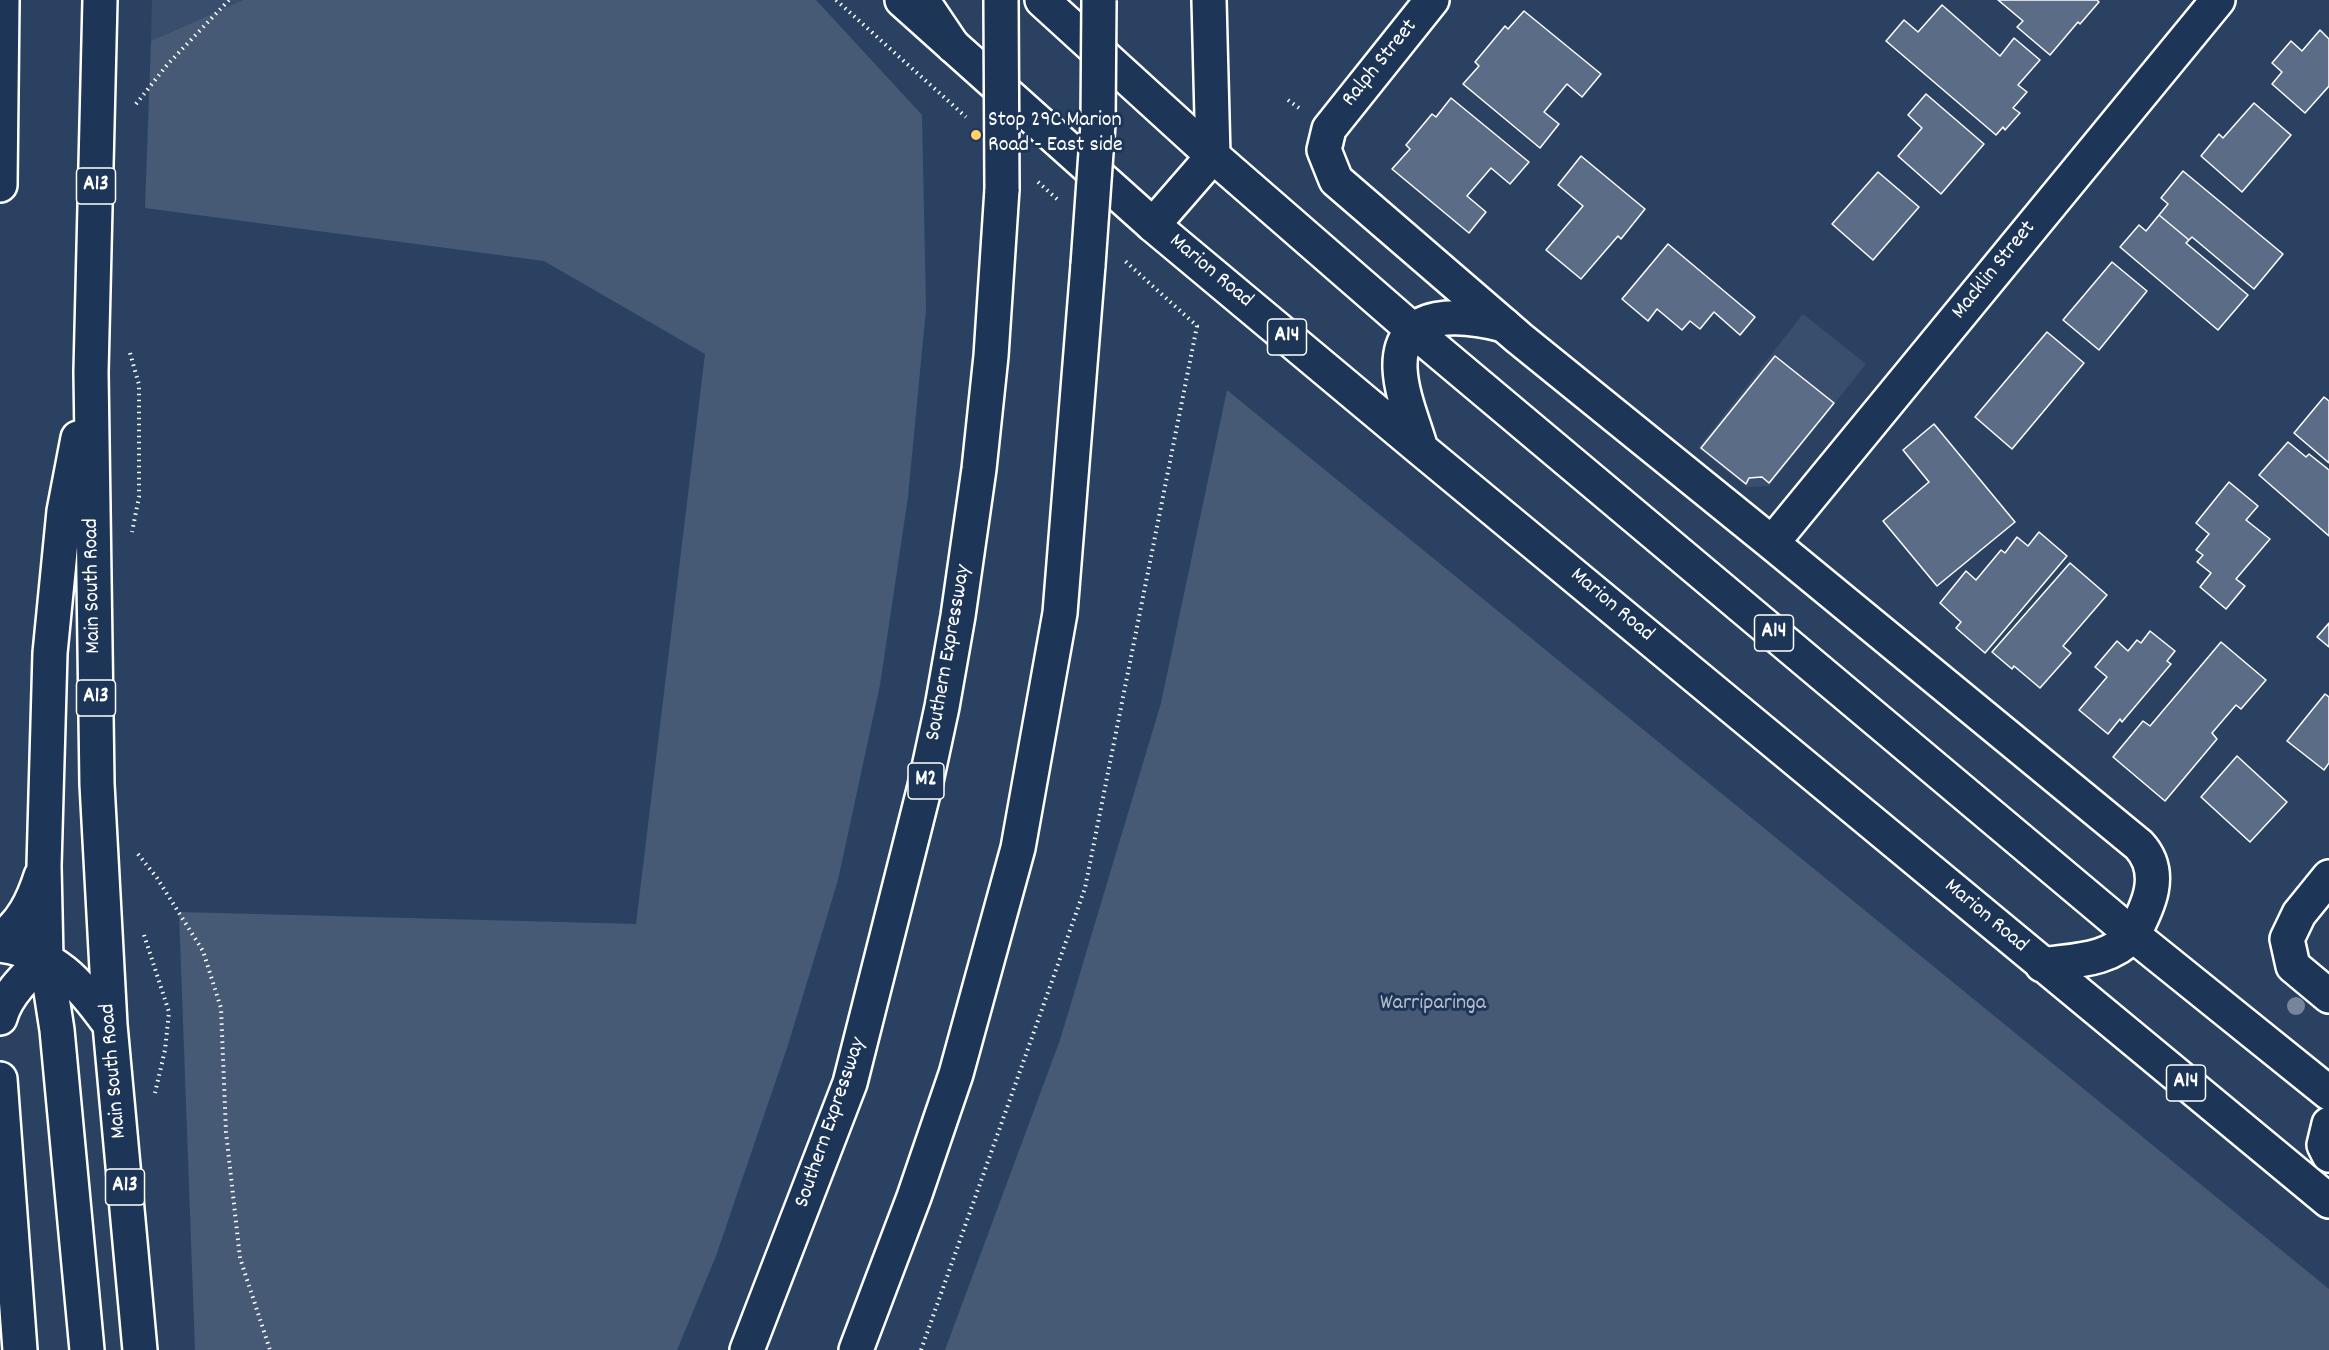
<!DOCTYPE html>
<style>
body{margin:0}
canvas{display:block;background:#2a4161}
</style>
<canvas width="2329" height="1350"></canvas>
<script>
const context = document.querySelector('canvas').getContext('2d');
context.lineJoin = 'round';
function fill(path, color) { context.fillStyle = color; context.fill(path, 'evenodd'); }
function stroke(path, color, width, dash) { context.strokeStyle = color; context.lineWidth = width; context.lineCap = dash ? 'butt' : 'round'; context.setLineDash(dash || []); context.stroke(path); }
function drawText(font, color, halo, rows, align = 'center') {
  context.font = font + ' Dekko,sans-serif'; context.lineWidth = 6; context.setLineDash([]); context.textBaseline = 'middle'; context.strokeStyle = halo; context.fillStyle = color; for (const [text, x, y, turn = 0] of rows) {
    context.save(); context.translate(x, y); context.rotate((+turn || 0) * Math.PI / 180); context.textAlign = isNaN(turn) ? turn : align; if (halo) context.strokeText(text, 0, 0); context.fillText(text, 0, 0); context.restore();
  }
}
const built = new Path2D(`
 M152,0H243L151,41Z
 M1803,314L1866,364L1769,486L1747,487L1698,448Z`);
const green = new Path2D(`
 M243,0H816L922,115L926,309L908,497L880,685L838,880L788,1045L716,1256L677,1350H195L179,912L636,924L705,354L544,261L145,208L151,41Z
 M1227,390L2329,1289V1350H945L1060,1040L1161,703Z`);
const building = new Path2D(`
 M1998,0H2097L2099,2L2080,24L2078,22L2050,55L2017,27L2023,21Z
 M1942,5L2000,56L2014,38L2040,60L2018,85L2027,92L2013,108L2020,113L2005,130L2003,127L1996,135L1886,41L1904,20L1918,32Z
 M1524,11L1601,74L1582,97L1567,84L1544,112L1559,124L1540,148L1463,84L1479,66L1475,62L1505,26L1508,29Z
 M2320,30L2329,39V86L2305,113L2272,84L2282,72L2272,63L2291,41L2302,51Z
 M1926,94L1984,144L1941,194L1898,156L1922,128L1908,115Z
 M1451,98L1529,162L1510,184L1491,168L1467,196L1486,212L1469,233L1392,169L1410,149L1406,145L1432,114L1436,117Z
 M2254,103L2291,135L2242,192L2201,156L2219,134L2223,138Z
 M1581,156L1645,209L1621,239L1618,236L1581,279L1546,250L1583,206L1558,185Z
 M2183,171L2283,254L2254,289L2192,237L2189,240L2159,215L2168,204L2161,198Z
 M1878,172L1919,207L1873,260L1832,224Z
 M2159,215L2189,240L2186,243L2248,295L2218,330L2120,247L2139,225L2146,231Z
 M1668,244L1755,317L1740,335L1714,312L1700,329L1690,321L1682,330L1657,309L1648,321L1622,299Z
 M2112,262L2147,291L2099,350L2063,320Z
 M2047,332L2084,363L2012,449L1975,417Z
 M1775,356L1834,403L1769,483L1762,477L1749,478L1746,484L1701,448Z
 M2324,397L2329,401V463L2294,433Z
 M1934,424L2015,522L1937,586L1883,521L1929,482L1903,450Z
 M2288,442L2306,457L2309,454L2329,470V536L2259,475Z
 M2229,482L2258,506L2246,520L2270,539L2236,579L2245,586L2226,609L2200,587L2211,573L2197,562L2203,555L2196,550L2209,534L2196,523Z
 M2039,532L2067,556L1985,653L1956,628L1961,622L1940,603L1966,571L1976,580L2001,550L2005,553L2017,537L2028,546Z
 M2070,563L2107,595L2063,646L2071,653L2040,688L2014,666L2012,669L1992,652Z
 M2329,623V647L2317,637Z
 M2150,631L2175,651L2167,661L2171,664L2122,722L2120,719L2108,734L2079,710L2107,677L2095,667L2117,641L2128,651L2137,640L2141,643Z
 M2221,642L2266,680L2241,709L2236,705L2212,733L2217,739L2165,801L2113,757L2143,721L2150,726Z
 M2325,694L2329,697V763L2324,770L2287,741Z
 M2237,756L2287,802L2250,842L2201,797Z`);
const path = new Path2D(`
 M836,0L966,117
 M1288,100L1299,108
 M136,104L167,65L229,0
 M1038,182L1057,199
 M130,353L139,385V497L132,532
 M138,854L157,878L203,951L221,1008L226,1132L240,1258L270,1350
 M144,935L169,1012L165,1050L155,1093
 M921,1350L1085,888L1197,326L1125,261`);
const minor = new Path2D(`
 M1432,0L1329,129L1324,150L1336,180L1519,338L1772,543L2139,845C2165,873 2148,907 2133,935
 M1772,543L2218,0
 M2329,877L2299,914L2287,939L2293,966L2329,996`);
const major = new Path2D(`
 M902,0L1153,225L1421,449L2329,1201
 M1042,0L1213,156L1414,331L2133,935L2329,1093
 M1421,449C1414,424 1401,395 1400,368C1398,306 1465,315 1504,325
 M2042,965C2075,960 2109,961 2133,935
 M2329,1124L2324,1145L2329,1155`);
const highway = new Path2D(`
 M100,0L91,372L97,784L110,1025L140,1350
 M922,0L953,46
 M0,185L2,0
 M1153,225L1213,156L1209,0
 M78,438L64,511L50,653L44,866L46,959L57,1030L87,1350
 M0,939C22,924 33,901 41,876
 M0,945C53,952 80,983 110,1025
 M0,1018C6,995 28,973 46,959
 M0,1079L20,1350
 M747,1350L850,1083L925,786L942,707L958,616L979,469L991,356L1002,189
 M856,1350L914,1197L956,1074L1018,848L1060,613L1088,265`);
const highwayBridge = new Path2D(`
 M1001,0L1002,189
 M1088,265L1098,124L1099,0`);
const trees = [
 [2296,1006]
];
const markers = [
 [976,135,6,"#ffd166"]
];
const shields = [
 [96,186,39],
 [1287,337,39],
 [1774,633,39],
 [96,698,39],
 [926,781,36],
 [2186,1083,39],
 [125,1187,39]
];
const shieldNames = [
 ["A13",96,186],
 ["A14",1287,337],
 ["A14",1774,633],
 ["A13",96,698],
 ["M2",926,781],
 ["A14",2186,1083],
 ["A13",125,1187]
];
const streetNames = [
 ["Ralph Street",1381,64,-51],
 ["Macklin Street",1995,271,-51],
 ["Marion Road",1210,272,40],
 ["Main South Road",94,586,-91],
 ["Marion Road",1611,606,40],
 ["Southern Expressway",950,653,-80],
 ["Marion Road",1985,917,40],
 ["Main South Road",115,1071,-95],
 ["Southern Expressway",832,1123,-71]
];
const poiNames = [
 ["Stop 29C Marion",988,122],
 ["Road - East side",988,147]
];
const parkNames = [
 ["Warriparinga",1433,1005]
];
fill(built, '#394e6c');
fill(green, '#465975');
fill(building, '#5b6c86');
stroke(building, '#fff', 1.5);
stroke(minor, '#fff', 38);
stroke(major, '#fff', 38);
stroke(highway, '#fff', 38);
stroke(path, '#fff', 4, [1.5, 4.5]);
stroke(minor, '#1d3557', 33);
stroke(major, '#1d3557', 33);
stroke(highway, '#1d3557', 33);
stroke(highwayBridge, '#fff', 38, []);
stroke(highwayBridge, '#1d3557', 33);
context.fillStyle = '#76859a';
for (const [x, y] of trees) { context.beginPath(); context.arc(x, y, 9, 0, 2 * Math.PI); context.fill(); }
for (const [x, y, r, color] of markers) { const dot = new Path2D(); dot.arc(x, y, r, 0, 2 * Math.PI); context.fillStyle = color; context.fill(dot); stroke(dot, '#1d3557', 2); }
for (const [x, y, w] of shields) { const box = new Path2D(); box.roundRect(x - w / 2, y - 18, w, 36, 4.5); context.fillStyle = '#1d3557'; context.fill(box); stroke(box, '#fff', 1.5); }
drawText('bold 21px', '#fff', null, shieldNames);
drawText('22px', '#fff', '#1d3557', streetNames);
drawText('22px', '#fff', '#1d3557', poiNames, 'left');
drawText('22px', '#b5bdc8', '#1d3557', parkNames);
</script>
